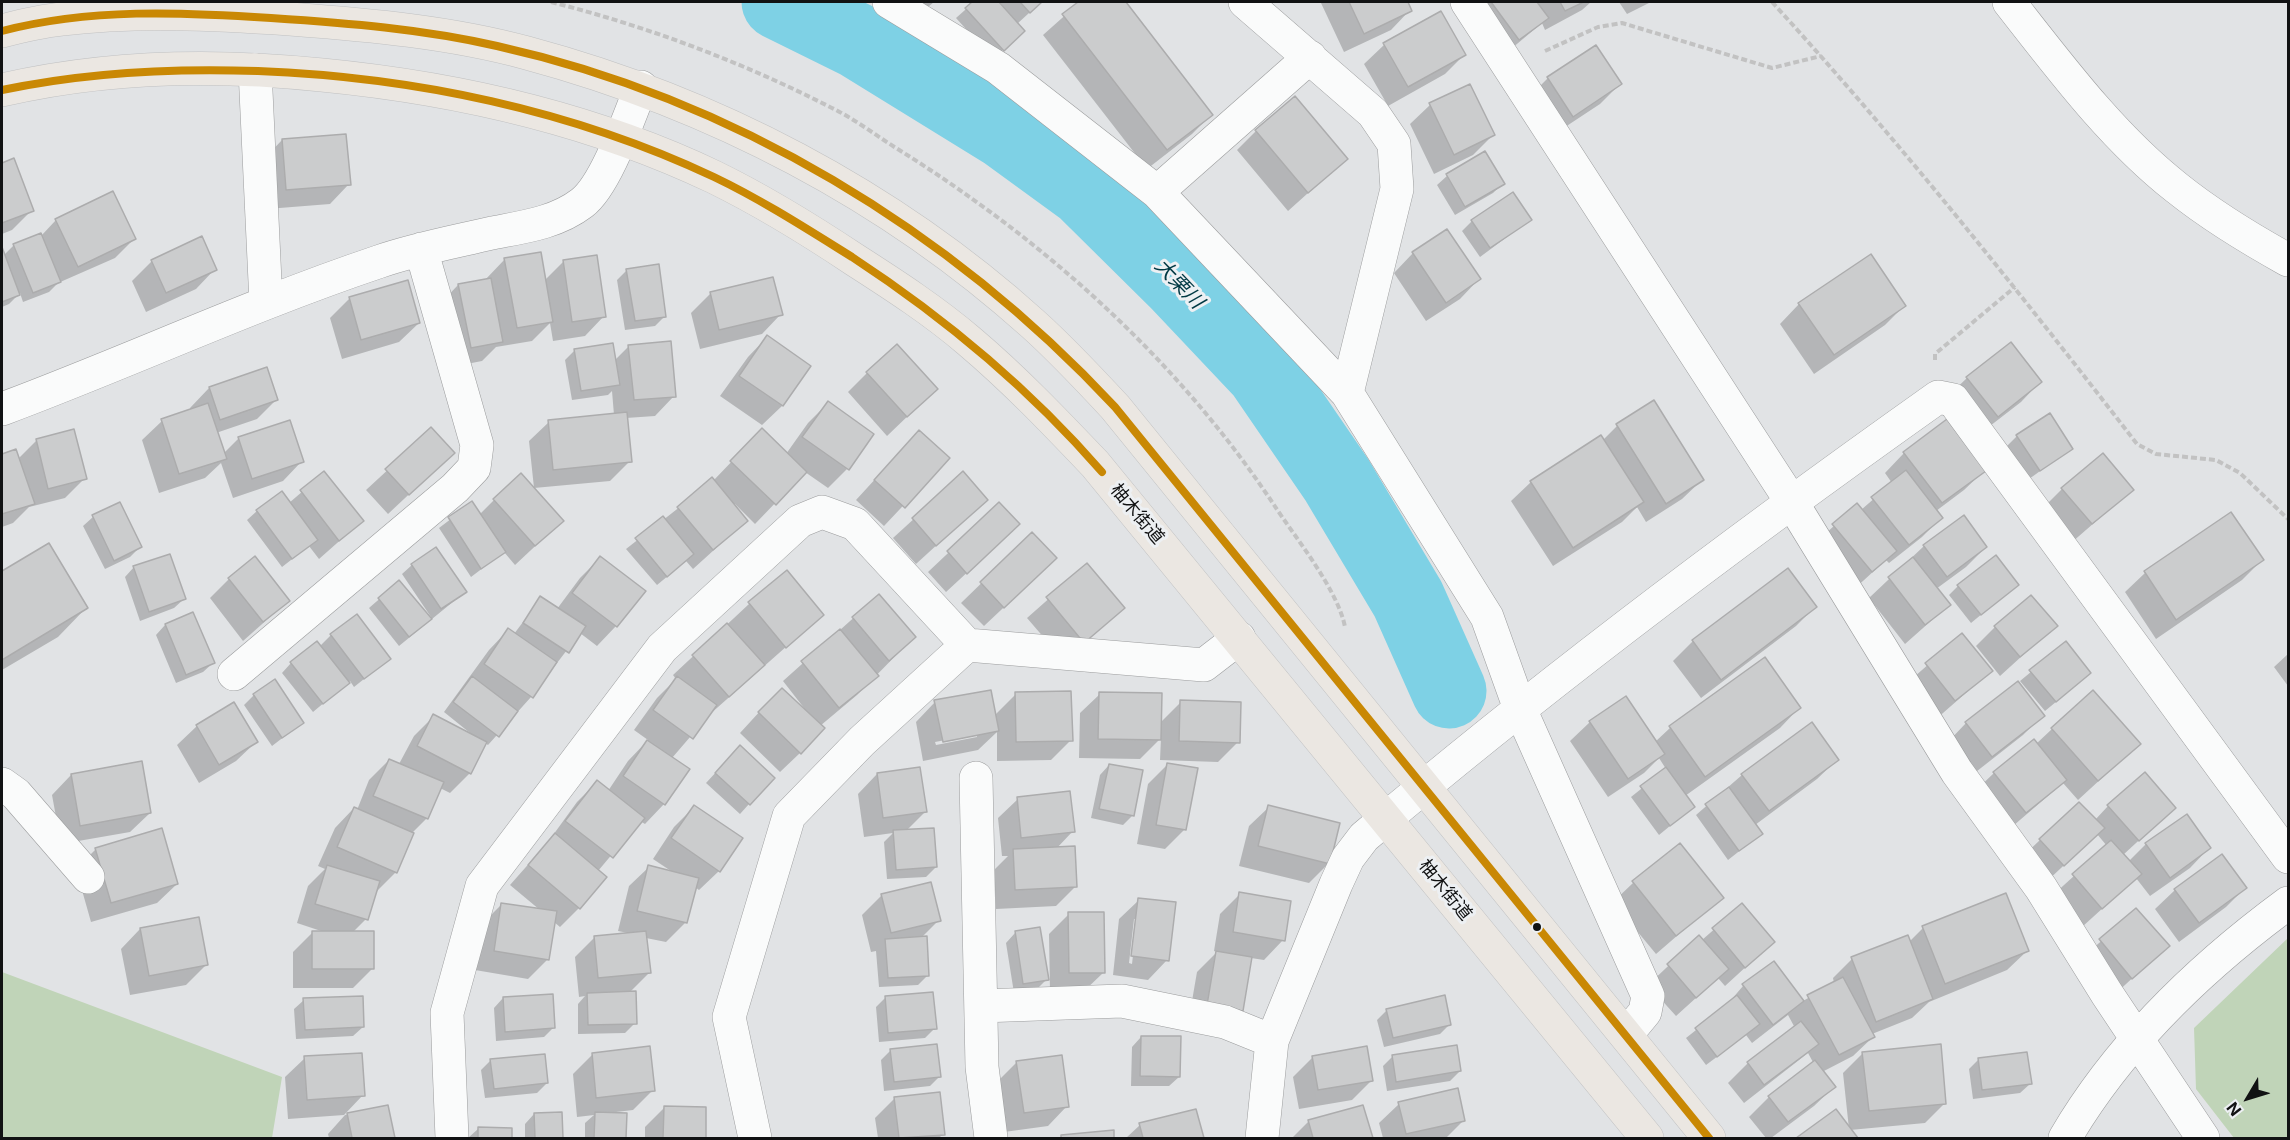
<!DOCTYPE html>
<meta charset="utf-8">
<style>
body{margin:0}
#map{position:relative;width:2290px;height:1140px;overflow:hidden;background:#e1e3e5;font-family:Inter,sans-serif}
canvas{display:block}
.frame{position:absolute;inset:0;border:3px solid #111213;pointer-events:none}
.north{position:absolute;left:2218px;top:1068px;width:60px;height:60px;-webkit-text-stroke:4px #edf0f3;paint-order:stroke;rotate:232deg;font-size:16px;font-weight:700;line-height:24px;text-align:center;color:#111213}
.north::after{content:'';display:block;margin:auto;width:21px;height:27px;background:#111213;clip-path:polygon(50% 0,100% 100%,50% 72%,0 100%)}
</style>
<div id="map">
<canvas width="2290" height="1140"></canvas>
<div class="frame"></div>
<div class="north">N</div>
</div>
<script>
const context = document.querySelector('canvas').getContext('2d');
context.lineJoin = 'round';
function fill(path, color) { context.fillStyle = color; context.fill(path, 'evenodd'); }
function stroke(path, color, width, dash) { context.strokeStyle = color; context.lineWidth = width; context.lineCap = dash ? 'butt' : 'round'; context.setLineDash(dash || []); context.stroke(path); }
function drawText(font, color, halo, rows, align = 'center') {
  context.font = font + ' Inter,"Noto Sans JP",sans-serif'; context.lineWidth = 6; context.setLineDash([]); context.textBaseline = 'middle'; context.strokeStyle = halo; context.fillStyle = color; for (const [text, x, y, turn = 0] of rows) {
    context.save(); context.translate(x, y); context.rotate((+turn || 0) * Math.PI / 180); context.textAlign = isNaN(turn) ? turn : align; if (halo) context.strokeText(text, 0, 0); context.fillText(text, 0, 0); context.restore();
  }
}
const green = new Path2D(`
 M2288,938V1138H2234L2196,1089L2194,1028Z
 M2,972L282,1077L272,1138H2Z`);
const shadow = new Path2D(`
 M918,2H934L928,7Z
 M974,2H1041L1017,24L1014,40L993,59L956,18Z
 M1080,2H1124L1211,115L1192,134L1147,169L1043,35Z
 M1323,2H1406L1410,10L1391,30L1344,52L1321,3Z
 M1476,2H1591L1582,10L1545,30L1542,23L1499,59Z
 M1619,2H1651L1627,14Z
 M1384,45L1464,55L1445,74L1388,106L1364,64Z
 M1548,78L1620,84L1600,104L1553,135L1528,98Z
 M1430,105L1493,135L1473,155L1434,174L1410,124Z
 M1256,131L1346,159L1288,211L1237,150Z
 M282,140L349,184L330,204L267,209L263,160Z
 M1485,153L1503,183L1493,193L1455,215L1437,185L1447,176Z
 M13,160L32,210L12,230L2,234V164Z
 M56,220L134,239L115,258L58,283L49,292L23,302L20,293L9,304L2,307V251L3,256L14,245L41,236Z
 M1530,220L1480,257L1462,231L1472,221Z
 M1413,253L1479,279L1460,299L1426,321L1394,273Z
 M505,259L544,281L564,261L604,316L585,336L553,341L550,323L532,341L496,347L482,361L451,367L439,305L458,285L485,280Z
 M152,261L215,269L196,289L146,312L132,281Z
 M627,270L665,316L655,326L625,330L617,280Z
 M711,293L781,314L762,334L700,349L691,313Z
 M350,298L419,323L399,342L342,359L330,318Z
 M1799,304L1904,306L1885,325L1814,374L1780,324Z
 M767,337L809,366L782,406L762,425L720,396L748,357Z
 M629,346L674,396L655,416L626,418L630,461L610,481L534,488L529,441L549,422L614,415L612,391L608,395L572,400L565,360L575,350L614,361Z
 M867,373L936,389L887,436L848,392Z
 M1967,378L2040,382L2021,402L1977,436L1947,397Z
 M209,388L277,399L257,419L216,433L223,454L239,438L302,461L283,481L233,498L221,463L205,478L159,493L142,440L162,421L191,411L190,408Z
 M828,403L847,469L828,488L805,472L755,524L735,504L734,506L746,521L693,569L686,561L657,585L626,549L713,481L762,430L786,454L808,423Z
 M1617,426L1702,480L1682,499L1646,522L1637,507L1622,522L1553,566L1511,501L1531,482L1603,440Z
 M431,430L453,453L388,514L366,490Z
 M2017,436L2071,449L2029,479L2007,446Z
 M37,440L85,478L65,498L29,507L13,523L2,527V455L15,451L18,459Z
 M900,452L948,458L884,526L856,500Z
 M1904,453L1984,471L1964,490L1936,511L1941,518L1922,537L1889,563L1886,560L1852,591L1813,545L1857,505L1861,510L1892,483L1885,473Z
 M324,473L362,521L319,559L309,546L282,567L247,520L257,511L289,503Z
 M963,474L986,500L916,564L893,538Z
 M2062,489L2132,490L2071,543L2043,508Z
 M494,500L562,521L515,565L504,552L471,577L439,528L472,503L479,515Z
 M999,505L998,544L946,592L928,572Z
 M2231,514L2262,560L2242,580L2156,639L2125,592L2145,573Z
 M93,517L140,547L130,557L105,569L83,526Z
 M1032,534L1035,578L984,626L961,603Z
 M49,545L86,608L58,637L2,670V573Z
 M1924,546L1986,547L1966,567L1936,589L1949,605L1905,644L1869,598Z
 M600,558L616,626L597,646L580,633L531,697L488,745L485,743L470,773L450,793L440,788L427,818L413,832L396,872L376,892L366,919L353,932L373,968L353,988H293V952L313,932H324L297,923L308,886L325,869L318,866L335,828L354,808L357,810L369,780L389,760L399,764L414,736L434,716L475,737L444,712L489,650L508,630L514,634L541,598L557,609L580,578Z
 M412,565L465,592L399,646L369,608L399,582L429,619L431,617L402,574Z
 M1087,565L1123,608L1064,661L1027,618Z
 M134,567L184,599L174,608L140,621L125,577Z
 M1788,570L1815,607L1796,626L1701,698L1673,661L1693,641Z
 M787,572L822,615L709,715L672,758L664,804L645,824L640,821L598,871L579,908L560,927L554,922L548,959L528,979L475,970L482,924L501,905L540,910L510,885L548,842L577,802L597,782L608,791L628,761L648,740L634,730L657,698L676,679L673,675L749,604Z
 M229,579L288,601L243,641L210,598Z
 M2017,585L1971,623L1949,595L1958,586Z
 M878,596L914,637L857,695L820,726L800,753L780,772L740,733L762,709L804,708L783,681Z
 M192,614L213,663L203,672L176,683L156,635L165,625Z
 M2055,626L2000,676L1976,646L1995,627Z
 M331,635L389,659L354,687L350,681L313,712L282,673L291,663L320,646Z
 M1962,635L1991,671L1935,720L1906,684Z
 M2066,643L2080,682L2045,711L2020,681Z
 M2288,654V686L2274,667Z
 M1016,694L1071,740L1051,760L997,761V732L978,750L923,761L916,722L935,702L995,715ZM977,734V737L936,745L935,742Z
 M1100,694L1160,723L1181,702L1238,742L1218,762L1160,760L1161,738L1140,759L1079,758L1080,713Z
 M254,695L302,723L272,746L244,705Z
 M1799,708L1780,728L1685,796L1693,807L1659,835L1631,797L1666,769L1659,758L1644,773L1608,797L1570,741L1590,722L1655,742L1670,728Z
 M2043,715L2023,735L1972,775L1947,743L1966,723Z
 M197,726L256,742L236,761L199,783L177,745Z
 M2052,729L2139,744L2078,800L2063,783L2006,832L1974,792L1994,773L2034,741L2036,744Z
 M730,757L749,804L740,814L706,783Z
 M1837,760L1817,779L1755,825L1761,834L1728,860L1696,815L1742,775Z
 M1168,764L1185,829L1165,849L1137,844L1148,784Z
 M1109,765L1133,815L1123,825L1091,818L1100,775Z
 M877,774L926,811L906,831L936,867L926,877L887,879L884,842L893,833L864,837L858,794Z
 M71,775L150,813L130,832L61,844L52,795Z
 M1018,799L1073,831L1056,849L1075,887L1056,906L996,909L994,870L1008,856H1002L998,818Z
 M2108,806L2174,808L2123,855L2128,862L2146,844L2209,848L2190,868L2150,896L2136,878L2082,927L2053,895L2107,846L2097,834L2043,885L2020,859L2040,840L2095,820Z
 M694,807L719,871L699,890L695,887L685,923L666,942L646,938L650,972L629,993L635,1023L625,1033L578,1034V1004L585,996L579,997L575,957L595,937L628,933L618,931L629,886L649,867L674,873L653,859L674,827Z
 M1269,807L1328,864L1309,883L1239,866L1249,826Z
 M1679,846L1722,897L1656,954L1613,902L1633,883Z
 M96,849L177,884L157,903L91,922L76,869Z
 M2245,888L2226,907L2179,942L2155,909L2175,890Z
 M1240,894L1283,940L1264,960L1251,958L1242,1010L1222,1030L1188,1024L1197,972L1217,952L1214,951L1220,914Z
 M882,895L939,920L921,938L928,975L918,985L879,987L876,951L871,952L862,915Z
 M1139,900L1167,960L1148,980L1113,975L1119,919ZM1134,919H1137L1132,964L1129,963Z
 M1742,905L1773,942L1725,986L1718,978L1676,1016L1648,985L1699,937L1702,940Z
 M2136,910L2167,946L2112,997L2080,960Z
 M1069,914L1103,973L1083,992H1050L1049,934Z
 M1923,928L2027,951L2007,970L1929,1002L1912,1018L1872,1034L1873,1037L1853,1056L1822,1072L1834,1087L1814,1106L1771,1138H1766L1749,1117L1769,1097L1814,1064L1808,1053L1744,1103L1728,1083L1748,1063L1795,1028L1788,1015L1752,1043L1746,1035L1706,1065L1686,1038L1725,1007L1743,986L1773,963L1803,1001L1834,983L1833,978L1852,959L1909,942Z
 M140,929L206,965L186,985L130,995L121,949Z
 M1039,929L1047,979L1037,989L1014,993L1006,943L1015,933Z
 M886,997L935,1028L925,1038L879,1042L876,1007Z
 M503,998L554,1027L544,1037L496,1041L494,1008Z
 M304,1000L363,1027L353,1036L296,1039L294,1009Z
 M1387,1010L1450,1024L1440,1034L1384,1047L1377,1020Z
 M1141,1037L1179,1077L1169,1086H1131L1132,1047Z
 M891,1050L940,1076L930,1086L884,1091L881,1060Z
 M1863,1053L1945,1103L1925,1123L1850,1130L1856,1138H1799L1836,1111L1849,1129L1843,1073Z
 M592,1055L653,1090L633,1110L616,1112L625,1114V1138H585V1123L594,1115L577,1117L573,1074Z
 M1393,1056L1460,1071L1450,1081L1387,1091L1383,1066Z
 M1313,1057L1372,1080L1352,1100L1299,1109L1293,1077Z
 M305,1058L363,1095L344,1115L288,1119L285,1077Z
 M1979,1059L2030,1084L2020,1093L1973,1099L1969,1069Z
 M491,1060L547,1083L537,1093L485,1098L481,1070Z
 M1017,1062L1067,1106L1048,1126L1004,1132L997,1082Z
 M895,1098L943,1134L939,1138H878L875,1118Z
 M1399,1104L1463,1121L1446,1138H1383L1379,1123Z
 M387,1106L393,1138H329L328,1134L345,1115Z
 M1362,1107L1371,1138H1292L1309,1121Z
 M664,1108L705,1109L704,1138H645V1127Z
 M1195,1111L1202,1138H1126L1140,1125Z
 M560,1113L561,1138H525V1124L534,1114Z
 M478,1129L511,1130L510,1138H468Z
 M1112,1132L1113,1138H1060L1062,1137Z`);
const river = new Path2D(`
 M779,2L858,41L1004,131L1085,190L1177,281L1263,372L1337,480L1408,599L1449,691`);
const building = new Path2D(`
 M972,2H999L1025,31L1004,51L965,8Z
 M1020,2H1042L1030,13Z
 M1078,2H1126L1213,115L1167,150L1062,14Z
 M1349,2H1408L1412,11L1364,34Z
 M1491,2H1537L1549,18L1519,40Z
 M1560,2H1584L1565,11Z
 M1441,11L1466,55L1408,87L1383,43Z
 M1596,45L1622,84L1573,117L1547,77Z
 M1470,84L1495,135L1454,155L1429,103Z
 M1295,96L1348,159L1308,193L1255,130Z
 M346,134L351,185L286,190L282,139Z
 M1485,151L1505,184L1465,207L1446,174Z
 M14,158L34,211L2,223V163Z
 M113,191L136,239L78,267L55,219Z
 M1513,192L1532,220L1490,248L1471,220Z
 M1447,229L1481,279L1446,303L1412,252Z
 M41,233L61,282L33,293L13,244Z
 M202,236L217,270L166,293L151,260Z
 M2,247L20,295L2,302Z
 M541,252L553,322L517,328L504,258Z
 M1871,254L1906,306L1834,355L1798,303Z
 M597,255L606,317L572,322L563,260Z
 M659,264L666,317L635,321L626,269Z
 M773,277L783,315L719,330L710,292Z
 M491,278L503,342L471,348L458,284Z
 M408,280L420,323L361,340L349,297Z
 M767,335L811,366L783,406L739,376Z
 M671,341L676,397L634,400L628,345Z
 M2011,342L2042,382L1998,417L1966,377Z
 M613,343L620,385L581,391L574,349Z
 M897,344L938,389L907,417L866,372Z
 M267,367L278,400L220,420L209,387Z
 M1654,400L1704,480L1666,504L1616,424Z
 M828,401L874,434L849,470L802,437Z
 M208,403L227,459L179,474L161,419Z
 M627,412L632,462L553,470L548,420Z
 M2050,413L2073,449L2040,471L2016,435Z
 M1947,419L1986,471L1942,503L1903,452Z
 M290,420L304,462L252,479L238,437Z
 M431,427L455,453L409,495L385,469Z
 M762,428L807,472L776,505L730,461Z
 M74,429L87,479L48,489L36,439Z
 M919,430L950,458L905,508L874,480Z
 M1601,435L1644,502L1573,548L1530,481Z
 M16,449L35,504L2,514V454Z
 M2103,453L2134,490L2092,524L2061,488Z
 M1906,470L1943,518L1909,545L1871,497Z
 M324,471L364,521L339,541L300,490Z
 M963,471L988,500L936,546L912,518Z
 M521,473L564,521L535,546L493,499Z
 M712,477L748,521L713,550L677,507Z
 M282,491L318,540L292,559L256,510Z
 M472,501L506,552L481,569L448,517Z
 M120,502L142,547L114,561L92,515Z
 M999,502L1020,524L967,574L947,551Z
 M1857,503L1897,551L1872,572L1832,524Z
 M2231,512L2264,560L2176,620L2144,571Z
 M1964,515L1987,547L1947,577L1923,545Z
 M663,516L694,554L667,577L635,538Z
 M1032,532L1057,558L1004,608L980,582Z
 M49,543L88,608L2,660V571Z
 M436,547L467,592L441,609L411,564Z
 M170,554L186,599L149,612L133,566Z
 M1996,555L2019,585L1981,615L1957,585Z
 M255,556L290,601L263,622L228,578Z
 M600,556L646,591L617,627L572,593Z
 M1913,557L1951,605L1925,625L1888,577Z
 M1087,563L1125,608L1084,643L1046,597Z
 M1788,568L1817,607L1721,680L1692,640Z
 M787,570L824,615L786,648L748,602Z
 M399,580L432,619L409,637L378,598Z
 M879,594L916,637L889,661L852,617Z
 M2031,595L2058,626L2020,657L1994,626Z
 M540,596L586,626L569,653L523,623Z
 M193,612L215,663L186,675L165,624Z
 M357,614L391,659L364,679L330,634Z
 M727,623L765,665L729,697L692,655Z
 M508,628L557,662L533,698L484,664Z
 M840,629L879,676L839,708L801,661Z
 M1962,633L1993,671L1955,701L1925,663Z
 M317,641L350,683L323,704L290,662Z
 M2066,641L2091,673L2056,702L2029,670Z
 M1765,657L1801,708L1705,777L1669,726Z
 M472,676L518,711L499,737L453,702Z
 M677,676L717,705L693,739L653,710Z
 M275,679L304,723L282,738L253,694Z
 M2018,681L2045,716L1992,757L1965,722Z
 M782,688L825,728L801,754L758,712Z
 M991,690L999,731L943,742L934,700Z
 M2093,690L2141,744L2098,781L2051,728Z
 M1071,691L1073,741L1016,742L1015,692Z
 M1099,692L1162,693L1161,740L1098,739Z
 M1626,696L1665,754L1628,779L1589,721Z
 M1180,700L1241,702L1240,743L1179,741Z
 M234,702L258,742L219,765L196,725Z
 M433,714L487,742L471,774L417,746Z
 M1812,722L1839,760L1769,811L1741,774Z
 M2034,739L2067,780L2026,813L1993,772Z
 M647,740L690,769L665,805L623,776Z
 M740,745L775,778L750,805L715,773Z
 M389,759L444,782L428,819L373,796Z
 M142,761L151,813L80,826L71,774Z
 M1167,763L1198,768L1186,830L1156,825Z
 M1109,764L1143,770L1134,816L1099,809Z
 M920,767L927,812L883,818L877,773Z
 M1666,767L1695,807L1670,826L1640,786Z
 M2145,772L2176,808L2139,841L2107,805Z
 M597,780L645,818L613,858L565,821Z
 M1729,787L1763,834L1739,851L1705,804Z
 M1070,791L1075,832L1021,838L1017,797Z
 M2079,802L2105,828L2064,866L2039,839Z
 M694,805L743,838L720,872L671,838Z
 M1268,805L1340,823L1330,864L1258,846Z
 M354,807L414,833L397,873L337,847Z
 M2187,814L2211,848L2170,878L2145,843Z
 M162,828L178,884L111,903L95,848Z
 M934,828L937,867L896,870L893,830Z
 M555,833L607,877L580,909L528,865Z
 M2111,840L2142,874L2102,909L2072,874Z
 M1680,843L1724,898L1676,936L1632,881Z
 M1075,846L1077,887L1015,890L1013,849Z
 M2222,854L2247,888L2199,923L2174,889Z
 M327,865L380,881L368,920L315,904Z
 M648,865L699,878L687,923L637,911Z
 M931,882L941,921L891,933L881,894Z
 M1239,892L1291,901L1285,941L1233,932Z
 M2006,893L2029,951L1945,984L1922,926Z
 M1138,898L1176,902L1169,961L1131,956Z
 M501,903L557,911L549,960L494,951Z
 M1742,903L1775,942L1745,968L1712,928Z
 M2136,908L2170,946L2132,979L2099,939Z
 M1068,912H1104L1105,973H1069Z
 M199,917L208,965L149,976L140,928Z
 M1040,927L1049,980L1023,984L1015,931Z
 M312,931H374V969H312Z
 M646,931L651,973L598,978L594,936Z
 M1699,935L1729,969L1696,998L1667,964Z
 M1908,935L1933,999L1876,1022L1851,957Z
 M927,936L929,976L888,978L885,939Z
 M1216,951L1252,957L1243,1011L1207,1005Z
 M1774,961L1804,1001L1773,1025L1742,984Z
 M1843,977L1875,1037L1839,1055L1807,995Z
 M636,991L637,1024L588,1025L587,993Z
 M933,992L937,1029L888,1033L885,996Z
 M553,994L555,1028L505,1032L503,997Z
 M1445,995L1451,1025L1393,1038L1386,1009Z
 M1737,995L1760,1024L1717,1057L1695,1028Z
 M363,996L364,1027L305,1030L303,998Z
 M1801,1021L1819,1044L1764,1085L1747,1062Z
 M1141,1036H1181L1180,1077L1140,1076Z
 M937,1044L941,1077L894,1082L890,1049Z
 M1941,1044L1946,1104L1869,1111L1862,1052Z
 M1457,1045L1461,1071L1396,1082L1392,1055Z
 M650,1046L655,1091L596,1098L592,1053Z
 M1367,1046L1373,1081L1318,1090L1312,1056Z
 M2027,1052L2032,1084L1982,1090L1978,1058Z
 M362,1053L365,1096L307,1100L304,1056Z
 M545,1054L548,1083L494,1089L490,1059Z
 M1062,1055L1069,1107L1024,1113L1016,1061Z
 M1815,1060L1836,1087L1788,1122L1768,1096Z
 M1458,1088L1465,1121L1406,1134L1398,1102Z
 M940,1092L945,1135L899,1138L894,1097Z
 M388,1105L395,1138H352L347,1113Z
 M1363,1105L1373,1138H1313L1308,1120Z
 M664,1106L706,1107V1138H663Z
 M1196,1109L1204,1138H1143L1139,1123Z
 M1836,1109L1858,1138H1796Z
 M562,1112L563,1138H535L534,1113Z
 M595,1112L627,1113L626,1138H594Z
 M478,1127L512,1128V1138H478Z
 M1114,1130V1138H1061V1135Z`);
const path = new Path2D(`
 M551,2C646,26 742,62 830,107C853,118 874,134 896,148C1044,240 1178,360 1274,505C1295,537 1338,590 1345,627
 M1772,2C1901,143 2020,293 2137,444L2156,454L2216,460L2240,473L2288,519
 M1545,51L1598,27L1622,23L1772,68L1821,56
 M1935,360V354L2015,287`);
const minor = new Path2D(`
 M889,2L998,68L1157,192L1347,393
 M1245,2L1373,113L1394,144L1397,189L1347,393L1487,617L1520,709L1648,996L1645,1012L1626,1035
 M1467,2L1791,501L1957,772L2041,888L2107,994L2203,1138
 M2009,2C2060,67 2112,137 2177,188C2212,216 2250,239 2288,260
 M255,70L266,303
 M1157,192L1310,57
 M2,409C128,362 250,305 378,262C415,249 454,242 492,233C523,227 556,223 582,203C606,185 629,117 641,87
 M234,674L455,488L474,468L477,445L421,249
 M976,778L982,1067L991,1138
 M2,784L16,794L88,877
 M981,1006L1122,1001L1225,1022L1272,1041
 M452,1138L447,1013L482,886L662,648L800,521L822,512L855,524L967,645
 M755,1138L729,1017L789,816L862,741L967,645L1204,665L1239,638
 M1262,1138L1272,1041L1336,884L1348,858L1364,837C1548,681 1742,536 1938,397L1953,400L2288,857
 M2065,1138C2120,1044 2201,967 2288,903`);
const major = new Path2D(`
 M2,31C21,26 42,21 62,19C137,10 215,14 290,19C369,25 450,32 527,53C713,103 890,195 1033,324C1062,350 1089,379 1115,407L1709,1138
 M2,90C105,66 217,64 322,75C456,88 592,119 714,177C763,201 810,230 855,260C894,285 934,311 969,341C1014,379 1055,422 1095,464L1647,1138`);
const bus1 = new Path2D(`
 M2,31C90,8 182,12 271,18C347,23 423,29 497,46C734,99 950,230 1115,407L1709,1138
 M2,90C87,72 172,68 258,71C414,77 572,110 714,177C762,200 807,229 852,257C945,318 1029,388 1102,472`);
const markers = [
 [1537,927,5,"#111213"]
];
const streetNames = [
 ["柚木街道",1137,514,50],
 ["柚木街道",1445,890,51]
];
const waterNames = [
 ["大栗川",1179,284,46]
];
fill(green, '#c0d4b8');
fill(shadow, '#0003');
stroke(river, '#7ed1e5', 75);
fill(building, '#cbcccd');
stroke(building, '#acacad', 1.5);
stroke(minor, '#9b9c9d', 34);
stroke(major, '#c0c1c2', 34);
stroke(path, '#c2c2c2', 4, [6, 3]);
stroke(minor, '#fafbfb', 33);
stroke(major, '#ebe7e2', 33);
stroke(bus1, '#c98804', 8);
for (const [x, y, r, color] of markers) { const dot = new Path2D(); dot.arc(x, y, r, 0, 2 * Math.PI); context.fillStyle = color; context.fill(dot); stroke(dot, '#edf0f3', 2); }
drawText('18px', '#111213', '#edf0f3', streetNames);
drawText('italic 20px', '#003944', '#edf0f3', waterNames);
</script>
